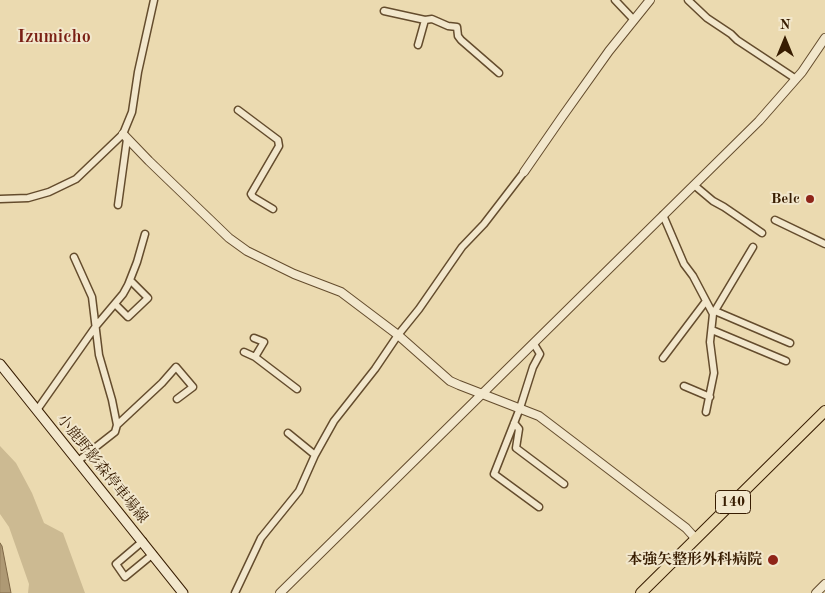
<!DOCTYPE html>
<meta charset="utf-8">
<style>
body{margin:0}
#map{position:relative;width:825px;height:593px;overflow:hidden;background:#ebdab0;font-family:"Old Standard TT",serif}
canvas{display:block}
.north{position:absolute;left:760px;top:15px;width:50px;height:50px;-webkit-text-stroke:4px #f2e7cc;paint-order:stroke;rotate:0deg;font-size:14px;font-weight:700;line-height:20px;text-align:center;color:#371c01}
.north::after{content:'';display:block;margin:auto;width:18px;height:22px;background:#371c01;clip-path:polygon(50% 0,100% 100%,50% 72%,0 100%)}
</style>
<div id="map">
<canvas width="825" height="593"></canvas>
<div class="north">N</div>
</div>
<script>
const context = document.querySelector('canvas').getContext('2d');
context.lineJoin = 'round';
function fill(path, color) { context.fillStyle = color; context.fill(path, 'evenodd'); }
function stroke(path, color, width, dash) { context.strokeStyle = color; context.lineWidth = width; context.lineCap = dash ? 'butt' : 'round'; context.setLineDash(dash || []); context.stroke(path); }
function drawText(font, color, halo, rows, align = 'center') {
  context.font = font + ' "Old Standard TT","Noto Serif JP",serif'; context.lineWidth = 4; context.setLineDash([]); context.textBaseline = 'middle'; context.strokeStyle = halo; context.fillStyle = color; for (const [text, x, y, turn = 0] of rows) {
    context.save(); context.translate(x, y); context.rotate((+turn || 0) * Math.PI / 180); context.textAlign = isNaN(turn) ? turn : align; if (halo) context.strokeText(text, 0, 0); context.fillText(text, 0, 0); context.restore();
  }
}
const green = new Path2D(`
 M0,446L16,463L32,493L44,523L63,533L85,593H28L29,584L9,527L0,514Z`);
const water = new Path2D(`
 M0,543L2,546L11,593H0Z`);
const minor = new Path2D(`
 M615,0L634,20
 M688,0L707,18L731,34L737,40L796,79
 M384,11L425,20L432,19L448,26L457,27L458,36L461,40L499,73
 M418,45L425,20
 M238,110L278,140L279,146L251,194L253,197L273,209
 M694,185L713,201L724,207L762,233
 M0,199L28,198L49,192L76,179L123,134L132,112L138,72L154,0
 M118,205L127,139
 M663,215L684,264L693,276L713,314
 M775,220L825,244
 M74,257L92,297L99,355L112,400L117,425L115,432L78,461
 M115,304L128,317L148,298L130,280
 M715,311L790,343
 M712,330L786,361
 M254,338L264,342L255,357
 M534,344L540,354L533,367L520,408L494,474L539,507
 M244,352L255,357L297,389
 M663,358L706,301
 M684,386L710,397
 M37,410L96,326L123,294L128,285L137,262L145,234
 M706,412L714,373L710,342L713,314L753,247
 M514,423L519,429L516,448L564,484
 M117,425L162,383L176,367L193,387L177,399
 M288,433L315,455
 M143,541L116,564L125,577L153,554
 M235,593L261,538L299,491L315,455L334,421L375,369L398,335L419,309L462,247L484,224L524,172`);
const tertiary = new Path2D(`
 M123,134L149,161L229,238L247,251L294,274L341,292L398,335L450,381L459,385L539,416L686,528L696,539
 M524,172L562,117L609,51L650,0
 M280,593L759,121L802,72L825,38
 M816,593L825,584`);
const secondary = new Path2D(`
 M0,364L183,593`);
const trunk = new Path2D(`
 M641,593L825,411`);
const markers = [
 [810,199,5,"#8f2418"],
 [773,560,6,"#8f2418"]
];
const shields = [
 [733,502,35]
];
const shieldNames = [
 ["140",733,502]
];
const poiNames = [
 ["Belc",800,199],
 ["本強矢整形外科病院",762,560]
];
const streetNames = [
 ["小鹿野影森停車場線",102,469,51]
];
const quarterNames = [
 ["Izumicho",54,37]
];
fill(green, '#ccba92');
fill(water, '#ae9974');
stroke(water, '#7e6746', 1);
stroke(minor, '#644c2d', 9);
stroke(tertiary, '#644c2d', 10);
stroke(secondary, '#371c01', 11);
stroke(trunk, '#371c01', 12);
stroke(minor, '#f2e7cc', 6);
stroke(tertiary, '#f2e7cc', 8);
stroke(secondary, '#f2e7cc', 9);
stroke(trunk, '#ebdab0', 10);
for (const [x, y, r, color] of markers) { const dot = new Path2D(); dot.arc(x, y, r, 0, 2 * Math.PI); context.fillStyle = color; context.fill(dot); stroke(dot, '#f2e7cc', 2); }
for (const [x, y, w] of shields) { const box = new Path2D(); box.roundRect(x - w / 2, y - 11.5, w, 23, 4); context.fillStyle = '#f2e7cc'; context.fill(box); stroke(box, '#371c01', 1); }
drawText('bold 14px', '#371c01', null, shieldNames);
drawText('bold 15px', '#371c01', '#f2e7cc', poiNames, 'right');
drawText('15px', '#371c01', '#f2e7cc', streetNames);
drawText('bold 18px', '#7a1f14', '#f2e7cc', quarterNames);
</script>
